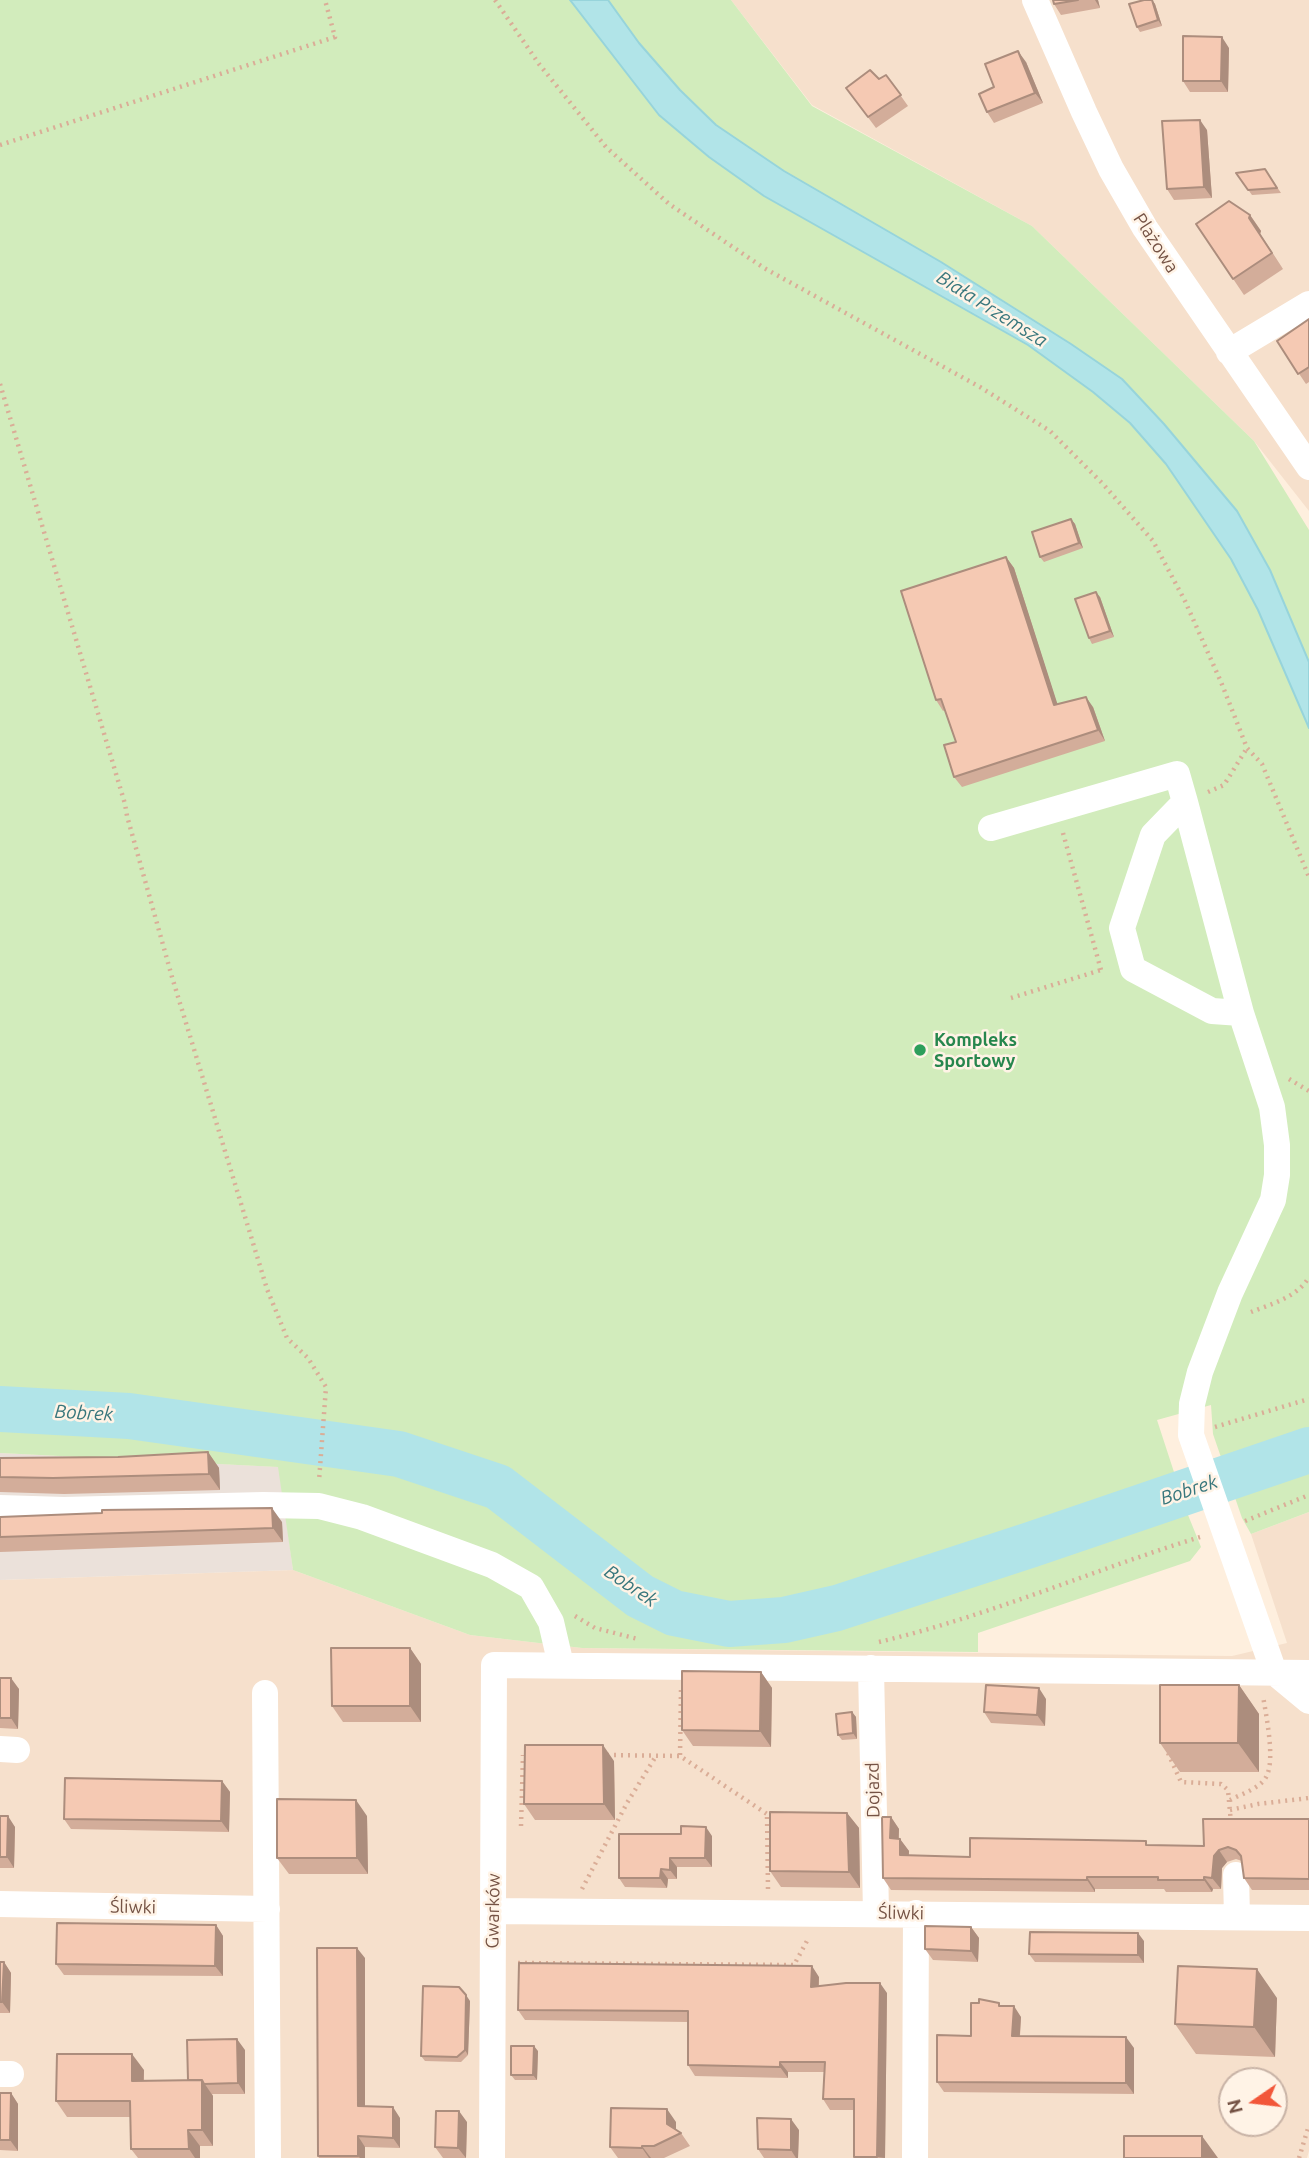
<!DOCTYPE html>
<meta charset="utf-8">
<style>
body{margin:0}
#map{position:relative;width:1309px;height:2158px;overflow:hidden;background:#feefde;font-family:Ubuntu,sans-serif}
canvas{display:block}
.north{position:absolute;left:1218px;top:2067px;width:70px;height:70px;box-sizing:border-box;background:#fff3e6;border:2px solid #c8b3a6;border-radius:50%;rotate:256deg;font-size:19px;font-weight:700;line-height:28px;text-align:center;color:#755345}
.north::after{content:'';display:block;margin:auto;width:24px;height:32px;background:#f25639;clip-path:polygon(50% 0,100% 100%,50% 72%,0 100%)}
</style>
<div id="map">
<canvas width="1309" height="2158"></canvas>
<div class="north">N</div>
</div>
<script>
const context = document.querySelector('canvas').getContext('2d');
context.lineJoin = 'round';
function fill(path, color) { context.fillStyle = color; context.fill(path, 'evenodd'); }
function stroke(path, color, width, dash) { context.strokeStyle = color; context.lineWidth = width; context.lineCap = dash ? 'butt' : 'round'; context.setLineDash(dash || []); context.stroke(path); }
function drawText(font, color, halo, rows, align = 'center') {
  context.font = font + ' Ubuntu,sans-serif'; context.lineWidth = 5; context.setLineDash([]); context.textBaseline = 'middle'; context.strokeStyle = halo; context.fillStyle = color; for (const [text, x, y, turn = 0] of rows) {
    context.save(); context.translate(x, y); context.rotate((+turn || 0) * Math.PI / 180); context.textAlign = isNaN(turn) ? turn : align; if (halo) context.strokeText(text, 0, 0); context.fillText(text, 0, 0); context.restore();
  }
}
const residential = new Path2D(`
 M731,0H1309V511L1254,441L1032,226L812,105Z
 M1309,1512V2151L1307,2158H0V1580L293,1570L470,1635L582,1648L1232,1656L1287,1643L1251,1534ZM1232,2081H1274V2123H1232Z`);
const industrial = new Path2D(`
 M0,1453L279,1467L293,1570L0,1580Z`);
const green = new Path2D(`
 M0,0H570L659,115L838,238L1028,345L1093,392L1129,423L1166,464L1201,514L1231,559L1258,610L1309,728V1440L1225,1469L1213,1434L1211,1405L1157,1420L1188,1515L1201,1547L1190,1561L978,1633V1652L582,1648L470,1635L293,1570L278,1467L0,1453Z
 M608,0H731L812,106L1032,226L1254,441L1309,530V662L1270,570L1197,464L1164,424L1122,379L1071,344L941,262L784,171L716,125L680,90L639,43Z
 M1309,1460V1512L1251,1534L1242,1518L1231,1486Z`);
const water = new Path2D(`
 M570,0H608L639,43L680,90L716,125L784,171L941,262L1071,344L1122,379L1164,424L1237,511L1270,570L1309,662V728L1258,610L1231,559L1166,464L1130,423L1093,392L1028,345L764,196L709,157L659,115Z
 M1309,1440V1460L1231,1486L1225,1469Z`);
const river = new Path2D(`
 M0,1409L129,1416L399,1454L498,1487L640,1596L674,1613L729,1624L784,1620L837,1608L1030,1545L1309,1450`);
const path = new Path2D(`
 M495,0L539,64L606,147L669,204L764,268L980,387L1050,431L1103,484L1153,541L1185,601L1221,682L1247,748L1262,764L1309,877
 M0,145L335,37L325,0
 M0,384L125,804L127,816L172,977L267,1289L287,1338L308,1358L326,1387L319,1481
 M1208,792L1224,785L1247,748
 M1063,833L1101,970
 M1011,998L1101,970
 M1289,1079L1309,1091
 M1251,1312C1271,1304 1298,1297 1309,1277
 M1215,1427L1309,1399
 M1245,1521L1309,1495
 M575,1616L595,1628L638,1639
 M879,1642C989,1616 1093,1570 1200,1537
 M681,1690L680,1756L767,1814
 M1168,1753L1181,1782L1221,1784L1228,1790L1231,1823
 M607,1755L680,1756
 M1230,1800C1241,1794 1262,1788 1267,1775C1275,1758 1266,1715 1263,1696
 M1230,1810L1258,1804L1309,1798
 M521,1826L523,1755
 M582,1889L627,1803L656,1756
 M768,1889L767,1814H774
 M518,1963L794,1965L808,1939
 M1299,2158L1309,2125`);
const minor = new Path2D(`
 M1035,0L1084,112L1111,169L1145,228L1309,467
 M1229,352L1309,304
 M1185,802L1241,1013L1272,1107L1277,1145V1175L1273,1200L1230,1293L1200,1372L1192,1404L1191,1435L1274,1672L1309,1701
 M991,828L1177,774L1185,802L1153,835L1122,928L1133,969L1212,1011L1241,1013
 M0,1508L64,1510L263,1505L319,1506L362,1517L492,1565L531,1587L551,1622L561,1665
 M871,1668L876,1913
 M265,1693L268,2158
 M0,1749L17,1750
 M1236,1875L1237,1917
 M0,1904L267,1909
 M493,1911L1309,1918
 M0,2074H11
 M492,2158L494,1665L1309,1673
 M915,2158L916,1913`);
const wall = new Path2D(`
 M1053,0H1098L1100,8L1061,15L1054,4Z
 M1144,0H1152L1155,4L1162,26L1140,32L1137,27Z
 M1229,48L1228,92H1190L1183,81Z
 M1026,62L1043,103L994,123L987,112L994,87Z
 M886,75L908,106L876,128L846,88L879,79Z
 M1207,130L1212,198L1174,200L1167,189Z
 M1265,169L1281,193L1252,195L1236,173Z
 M1250,215L1261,231L1260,234L1283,269L1244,295L1196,224Z
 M1309,319V382L1306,384L1277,341Z
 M1071,519L1075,524L1083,548L1044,562L1040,557Z
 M1006,557L1014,568L1057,704L1093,707L1105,741L962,787L954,777L956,742L945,710L943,711L936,700Z
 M1100,597L1114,637L1092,644L1089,638Z
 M208,1452L219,1468L220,1490L64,1494L0,1492V1458L118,1457Z
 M0,1517L282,1522L283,1542L0,1552Z
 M410,1648L421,1664V1722H343L332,1706Z
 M761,1672L772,1688L771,1747L693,1746L682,1730Z
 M0,1678L19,1689L18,1729L0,1728Z
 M1239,1685L1259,1714V1772H1180L1160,1743Z
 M1046,1699L1045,1726L991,1723L984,1712Z
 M852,1712L856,1717L857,1739L842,1740L838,1735Z
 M614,1761L615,1820H535L524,1804Z
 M222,1781L230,1792L229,1832L71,1829L64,1819Z
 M847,1813L859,1828L860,1888L781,1887L770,1871Z
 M0,1816L15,1827L14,1868H0Z
 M367,1816L368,1874H289L277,1858Z
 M891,1817L899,1829V1839H900L909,1851V1856L970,1857L1149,1845L1204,1846L1309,1819V1890H1252L1244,1878L1242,1861L1236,1859L1227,1862L1222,1868L1221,1889H1213L1212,1892H1166L1164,1889H1095V1892L891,1890L883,1878Z
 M712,1836V1867H677V1879H668L667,1888L625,1887L619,1878Z
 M216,1925L223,1936V1976L64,1975L56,1964Z
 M971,1927L979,1938L978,1962L933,1960L925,1949Z
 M1144,1941V1963L1035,1962L1029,1954Z
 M365,1958V2106L400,2118V2148L365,2147V2158H319L318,2156Z
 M0,1962H4L11,1973L10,2013H0Z
 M819,1977V1986L887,1993L885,2158H855L854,2157V2110H830L823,2099L824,2072H788V2078L695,2076L688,2065V2022L525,2020L518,2010Z
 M1277,1998L1275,2057L1196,2054L1175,2024Z
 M470,2001L468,2055L461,2062L425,2061L421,2056Z
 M1002,2006L1021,2017L1020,2036L1134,2048V2094L944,2092L937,2082L971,2036Z
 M245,2050V2094H212L213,2096V2146H200V2158H138L131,2149V2117H67L56,2101L144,2070V2081L188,2080Z
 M538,2051L537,2080H515L511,2075Z
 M0,2093H11L18,2104V2151L0,2150Z
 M467,2122L466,2158H443L435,2147Z
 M676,2122V2130L681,2133L690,2146L664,2158H618L610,2147Z
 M799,2130L798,2158H764L758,2149Z`);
const shadedWall = new Path2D(`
 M1095,0H1098L1100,8Z
 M1152,0L1155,4L1162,26L1158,20Z
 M1222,37L1229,48L1228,92L1221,81Z
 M1018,51L1026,62L1043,103L1035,93Z
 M1200,120L1207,130L1212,198L1204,187Z
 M1250,215L1261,231L1260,234L1283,269L1249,218Z
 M1071,519L1075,524L1083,548L1079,543Z
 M1006,557L1014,568L1061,715L1054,705Z
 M1096,592L1100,597L1114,637L1110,631Z
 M1086,697L1093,707L1105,741L1098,730Z
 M208,1452L219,1468L220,1490L209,1474Z
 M272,1508L282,1522L283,1542L273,1528Z
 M410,1648L421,1664V1722L410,1706Z
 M761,1672L772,1688L771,1747L760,1731Z
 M11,1678L19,1689L18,1729L11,1718Z
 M1239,1685L1259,1714V1772L1238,1743Z
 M1039,1688L1046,1699L1045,1726L1037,1715Z
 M852,1712L856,1717L857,1739L853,1733Z
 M603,1745L614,1761L615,1820L604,1804Z
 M222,1781L230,1792L229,1832L221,1821Z
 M356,1800L367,1816L368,1874L357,1858Z
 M847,1813L859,1828L860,1888L849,1872Z
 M8,1816L15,1827L14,1868L7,1857Z
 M891,1817L899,1829L898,1850L890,1838Z
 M706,1827L712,1836V1867L705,1858Z
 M900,1839L909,1851L908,1867L900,1855Z
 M1219,1850L1227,1862L1222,1868L1221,1889L1212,1878L1214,1856Z
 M670,1858L677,1867V1879L670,1870Z
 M661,1869L668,1879L667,1888L660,1878Z
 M1087,1877L1095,1889V1892L1087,1880Z
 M1204,1877L1213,1889L1212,1892L1204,1880Z
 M216,1925L223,1936V1976L215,1966Z
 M971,1927L979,1938L978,1962L971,1951Z
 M1138,1933L1144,1941V1963L1138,1955Z
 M357,1948L365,1958V2116L358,2106Z
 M4,1962L11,1973L10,2013L2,2002Z
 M812,1966L819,1977L818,1997L811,1987Z
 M1257,1969L1277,1998L1275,2057L1254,2027Z
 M880,1983L887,1993L885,2158L877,2157Z
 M466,1995L470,2001L468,2055L465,2050Z
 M1014,2006L1021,2017L1019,2047L1012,2036Z
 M1126,2037L1134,2048V2094L1126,2083Z
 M237,2039L245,2050V2094L238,2083Z
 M534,2046L538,2051L537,2080L533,2075Z
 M132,2054L144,2070L143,2097L132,2081Z
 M780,2062L788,2072V2078L780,2067Z
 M202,2080L213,2096V2146L202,2130Z
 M11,2093L18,2104V2151L10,2140Z
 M393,2107L400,2118V2148L393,2138Z
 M667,2109L676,2122V2137L667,2124Z
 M459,2111L467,2122L466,2158L458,2148Z
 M791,2119L799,2130L798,2158H796L791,2150Z
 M188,2130L200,2146V2158H195L189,2149Z
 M358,2136L365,2147V2158H360L358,2156Z
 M1202,2136L1218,2158H1202Z
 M642,2146L651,2158H649L642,2148Z`);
const building = new Path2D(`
 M1053,0H1078L1054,4Z
 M1144,0H1152L1158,20L1137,27L1129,4Z
 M1183,36L1222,37L1221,81H1183Z
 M1018,51L1035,93L987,112L979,94L994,87L985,64Z
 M870,70L879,79L886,75L901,95L868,117L846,88Z
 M1200,120L1204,187L1167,189L1162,121Z
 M1265,169L1277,188L1248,190L1236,173Z
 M1229,201L1250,215L1249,218L1272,253L1233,279L1196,224Z
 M1309,319V367L1298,374L1277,341Z
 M1071,519L1079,543L1040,557L1032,532Z
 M1006,557L1054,705L1086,697L1098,730L954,777L944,745L956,742L941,699L936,700L901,591Z
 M1096,592L1110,631L1089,638L1075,599Z
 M208,1452L209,1474L53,1478L0,1477V1458L118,1457Z
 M272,1508L273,1528L0,1537V1517L102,1513V1510Z
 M331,1648H410V1706H332Z
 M682,1671L761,1672L760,1731L682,1730Z
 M0,1678H11V1718H0Z
 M986,1685L1039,1688L1037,1715L984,1712Z
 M1160,1685H1239L1238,1743H1160Z
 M852,1712L853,1733L838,1735L836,1714Z
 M525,1745H603L604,1804H524Z
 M65,1778L222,1781L221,1821L64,1819Z
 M277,1799L356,1800L357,1858H277Z
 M770,1812L847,1813L849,1872L770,1871Z
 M0,1816H8L7,1857H0Z
 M882,1817H891L890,1838L900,1839V1855L970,1857V1838L1146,1841V1845L1204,1846L1203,1819H1309V1879L1244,1878L1241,1856L1236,1850L1228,1847L1219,1850L1214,1856L1212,1878L1204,1877V1880H1158V1877H1087V1880L883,1878Z
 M681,1826L706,1827L705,1858H670V1870L661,1869L660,1878H619V1834H681Z
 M57,1923L216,1925L215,1966L56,1964Z
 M925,1926L971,1927V1951L925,1949Z
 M1030,1932L1138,1933V1955L1029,1954Z
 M317,1948H357L358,2106L393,2107V2138L358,2136V2156H318Z
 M0,1962H4L2,2002H0Z
 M519,1963L812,1966L811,1987L846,1983H880L877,2157H854V2099H823L825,2062H780V2067L688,2065V2011L518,2010Z
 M1178,1966L1257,1969L1254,2027L1175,2024Z
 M423,1986L459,1987L466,1995L465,2050L457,2057L421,2056Z
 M979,1999L999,2003V2006H1014L1012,2036L1126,2037V2083L937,2082V2035L971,2036V2003H979Z
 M237,2039L238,2083L204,2084L202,2080H188L187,2040Z
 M511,2046H534L533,2075H511Z
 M57,2054H132V2081L202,2080V2130H188L189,2149H131L130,2101H56Z
 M0,2093H11L10,2140H0Z
 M611,2108L667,2109V2124L681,2133L654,2146H642V2148L610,2147Z
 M436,2111H459L458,2148L435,2147Z
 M757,2118L791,2119V2150L758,2149Z
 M1124,2136H1202V2158H1124Z`);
const markers = [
 [920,1050,7,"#2e9e5b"]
];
const streetNames = [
 ["Plażowa",1156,243,57],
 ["Dojazd",873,1790,-91],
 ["Śliwki",133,1907,1],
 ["Gwarków",493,1911,-89],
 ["Śliwki",901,1913,1]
];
const leisureNames = [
 ["Kompleks",934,1040],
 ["Sportowy",934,1061]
];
const waterNames = [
 ["Biała Przemsza",992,309,32],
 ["Bobrek",84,1413,3],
 ["Bobrek",1189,1490,-18],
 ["Bobrek",631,1586,34]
];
fill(residential, '#f6e0cc');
fill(industrial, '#ebe1da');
fill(green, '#d2ecbc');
fill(water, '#b1e4e8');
stroke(water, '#97d4db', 2);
stroke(river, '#b1e4e8', 46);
stroke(path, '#daad97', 4.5, [2, 5]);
stroke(minor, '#fff', 26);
fill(wall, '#d3ad9a');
fill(shadedWall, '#ac8d7d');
fill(building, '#f5c9b3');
stroke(building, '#ac8d7d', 2);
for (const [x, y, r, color] of markers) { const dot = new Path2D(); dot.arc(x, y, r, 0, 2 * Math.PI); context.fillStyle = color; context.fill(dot); stroke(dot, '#fff3e6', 2.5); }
drawText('18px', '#755345', '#fff3e6', streetNames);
drawText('bold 18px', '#27864d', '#fff3e6', leisureNames, 'left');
drawText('italic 19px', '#37767c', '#fff3e6', waterNames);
</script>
